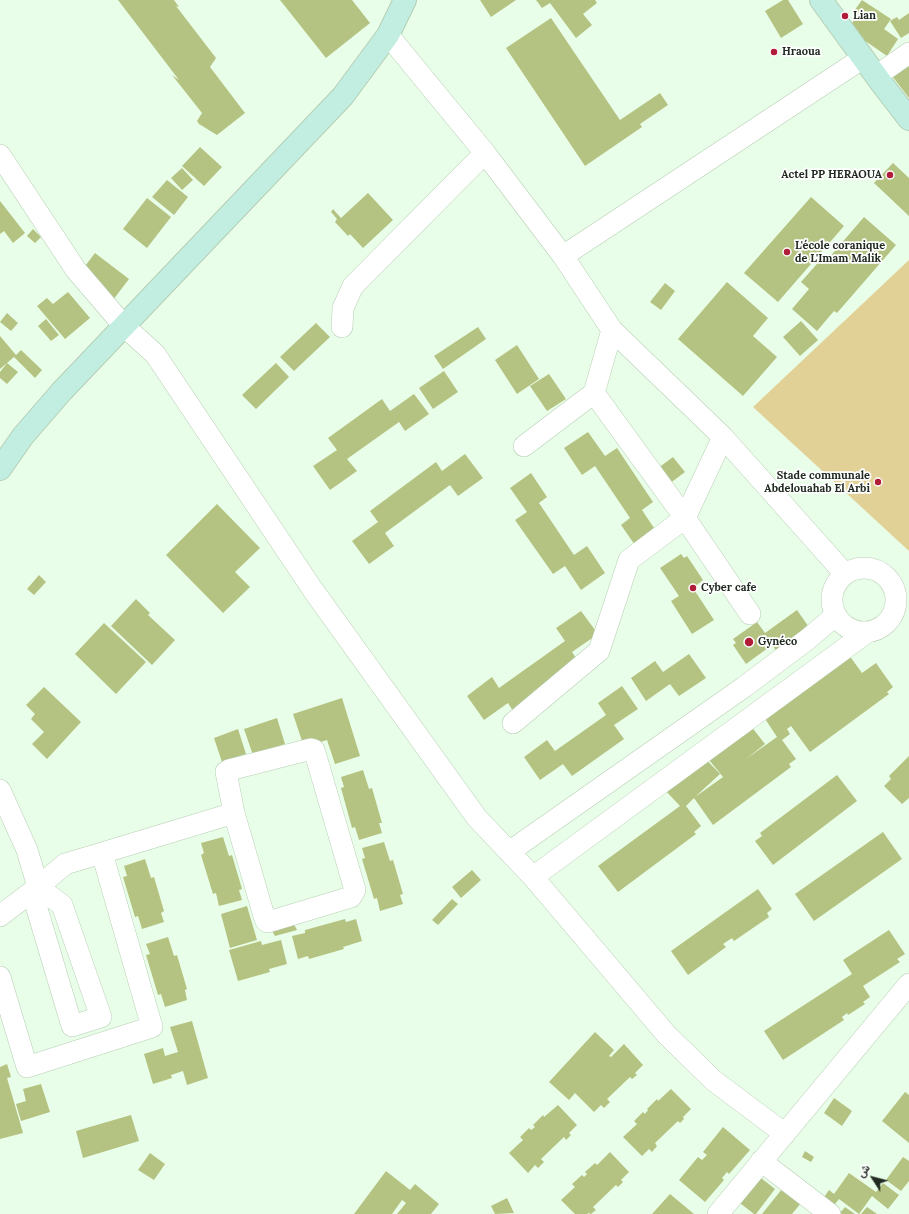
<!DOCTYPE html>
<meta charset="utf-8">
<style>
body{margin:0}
#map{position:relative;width:909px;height:1214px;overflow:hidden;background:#e9fee8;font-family:Lora,Vazirmatn,serif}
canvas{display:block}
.north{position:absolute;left:853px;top:1158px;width:40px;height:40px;-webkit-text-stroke:3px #fff;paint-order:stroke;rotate:306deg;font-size:11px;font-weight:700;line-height:16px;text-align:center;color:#212b21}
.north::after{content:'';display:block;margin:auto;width:14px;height:18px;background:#212b21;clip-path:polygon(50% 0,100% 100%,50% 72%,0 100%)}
</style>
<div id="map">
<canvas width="909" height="1214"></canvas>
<div class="north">ش</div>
</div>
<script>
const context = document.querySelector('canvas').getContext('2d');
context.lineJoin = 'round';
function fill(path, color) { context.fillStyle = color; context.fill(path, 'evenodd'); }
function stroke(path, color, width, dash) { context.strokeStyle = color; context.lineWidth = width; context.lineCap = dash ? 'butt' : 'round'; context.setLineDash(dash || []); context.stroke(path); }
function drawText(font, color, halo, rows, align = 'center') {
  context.font = font + ' Lora,serif'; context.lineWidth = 3.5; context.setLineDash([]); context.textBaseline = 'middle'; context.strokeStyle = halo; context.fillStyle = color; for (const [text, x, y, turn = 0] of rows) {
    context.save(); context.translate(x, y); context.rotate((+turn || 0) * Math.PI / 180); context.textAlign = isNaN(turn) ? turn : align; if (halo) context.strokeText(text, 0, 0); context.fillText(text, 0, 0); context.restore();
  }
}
const green = new Path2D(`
 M909,260V551L753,407Z`);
const building = new Path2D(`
 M118,0H174L179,7L176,6L216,58L210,67L245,113L217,135L199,124L197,121L202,113L172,75L179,80Z
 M280,0H352L370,23L326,58Z
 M480,0H516L491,17Z
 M536,0H595L597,3L583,14L592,25L576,38L550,3L542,8Z
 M783,0H788L803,24L781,38L765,11Z
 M862,0L891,19L884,29L898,39L887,56L848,29L858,14L854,11Z
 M909,13V33L901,38L890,21L897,17L899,20Z
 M551,18L620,120L660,93L668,105L640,124L642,127L585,166L506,48Z
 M909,56V98L889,72Z
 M200,147L222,167L204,186L182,166Z
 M893,163L909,178V216L874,183Z
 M182,168L193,180L182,190L171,178Z
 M167,180L188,197L174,215L152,197Z
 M368,193L393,220L363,248L350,234L348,236L335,222L337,219L331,212L333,209L341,218Z
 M811,197L844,226L778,302L744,273Z
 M147,198L171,217L147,248L123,229Z
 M0,201L25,233L13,243L4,231L0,234Z
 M864,217L896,245L837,313L834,311L817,331L792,309L809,289L801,282L823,257L827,260Z
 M33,229L41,237L35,243L27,236Z
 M95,253L129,279L113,300L79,274Z
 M727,282L768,318L753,336L777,357L743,396L678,339Z
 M665,283L675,291L661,310L650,302Z
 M68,292L90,318L65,339L37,306L47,298L53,304Z
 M7,313L18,323L11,331L0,322Z
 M46,319L59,335L51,341L38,326Z
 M801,321L818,340L800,356L783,337Z
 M316,323L330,337L294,371L280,357Z
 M478,327L486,339L443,369L434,356Z
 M0,336L16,355L21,350L42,370L35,378L14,357L0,369Z
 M517,345L539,379L517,394L495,360Z
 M7,363L18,372L7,384L0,378V372Z
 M276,363L289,377L256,409L242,395Z
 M444,371L458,392L433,409L419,388Z
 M549,374L566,399L547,411L530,386Z
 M414,394L429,414L405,431L399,422L347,459L357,471L330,490L313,466L337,450L328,438L382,399L390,411Z
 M588,432L605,456L617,448L653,502L642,510L658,534L637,548L621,525L630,518L595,466L582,475L564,448Z
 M465,454L483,478L458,496L450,485L385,533L394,546L369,564L352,541L378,522L370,511L436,462L442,471Z
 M673,457L685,472L669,484L658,468Z
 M531,473L547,497L539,503L574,555L587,546L605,573L581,590L565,566L553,574L515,520L527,512L510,488Z
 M217,504L260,548L235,572L250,587L223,613L166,555Z
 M681,554L684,558L687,556L703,580L693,588L714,620L692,634L671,601L679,596L660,568Z
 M39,575L46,582L34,595L27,589Z
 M136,599L150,613L148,615L175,640L152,665L111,626Z
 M797,610L813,633L780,656L772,645L746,664L733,645L736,643L733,639L757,622L765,633Z
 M581,611L598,634L572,652L580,664L513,711L508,703L484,720L467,696L492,677L499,688L565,641L556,628Z
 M104,623L146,662L116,694L75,654Z
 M846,651L862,673L876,663L893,687L887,692L889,694L810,752L791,726L787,729L790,734L782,740L796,759L789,764L791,767L713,825L694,798L686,806L701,826L694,832L696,834L618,892L598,866L680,806L664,789L701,754L720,774L695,797L723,777L705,755L747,721L765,744L746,759L777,737L760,711Z
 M689,654L706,678L679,696L670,684L646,701L631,678L655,661L663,672Z
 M622,686L638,709L614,725L624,739L572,776L563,764L540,780L524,757L547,740L555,751L606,715L598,703Z
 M44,687L81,722L47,759L32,744L44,732L31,719L35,714L26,705Z
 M342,698L360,756L335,764L327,740L304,747L293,714Z
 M277,718L285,744L268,750L254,758L244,729Z
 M238,729L246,754L222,762L214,738Z
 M909,756V798L902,804L884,786L891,779L889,776Z
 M363,770L369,789L372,788L382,823H379L382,833L359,840L355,827L352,828L341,788L344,787L341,777Z
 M837,775L857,801L773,865L755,841L762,836L760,833Z
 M883,832L902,859L814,921L795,894Z
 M223,837L229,856L232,855L242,889L239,890L242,900L219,906L216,893L213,894L201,855L204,853L201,843Z
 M384,842L390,861L393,860L403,894L400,895L403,904L380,911L377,898L374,899L362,859L365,858L362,848Z
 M145,859L151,878L154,877L164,911L161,913L164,922L142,929L138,916L135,917L123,877L127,876L124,866Z
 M472,870L481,880L461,898L452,887Z
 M758,889L772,909L767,913L769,917L734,941L732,938L723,944L726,947L688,975L671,951Z
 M452,899L458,904L438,925L432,920Z
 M247,906L257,940L230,948L221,914Z
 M345,919L346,922L356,919L362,941L343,947L344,949L309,959L308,956L298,959L292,936L305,933V930Z
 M292,921L297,930L275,936L269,926Z
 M889,930L905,954L897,959L900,962L863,986L870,997L863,1002L865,1004L848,1015L847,1013L842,1017L844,1020L783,1060L764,1031L852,974L843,960Z
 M168,937L174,956L177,955L187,989L185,990L187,1000L165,1007L161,994L158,995L146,955L150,954L146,944Z
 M281,940L287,964L269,969L270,972L238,981L229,950L261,941L262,945Z
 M192,1021L208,1078L187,1085L183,1071L171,1075L172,1078L153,1084L144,1054L163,1048L165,1056L178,1052L170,1027Z
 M595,1032L614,1050L609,1056L611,1057L624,1044L643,1065L635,1073L637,1075L632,1079L630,1077L607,1099L610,1102L604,1108L601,1105L594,1112L575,1093L569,1100L549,1082Z
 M7,1064L11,1077L7,1078L23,1133L0,1139V1067Z
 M41,1084L50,1112L21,1121L16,1104L26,1101L23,1089Z
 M671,1089L691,1109L683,1117L684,1119L680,1123L678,1121L655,1143L657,1146L652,1152L649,1149L642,1156L623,1137L637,1124L634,1121L643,1112L645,1114L648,1110L647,1109L657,1099L658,1101Z
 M905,1092L909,1095V1143L882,1121Z
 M834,1098L852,1111L842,1126L824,1113Z
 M558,1105L577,1125L569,1133L571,1135L566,1140L564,1137L541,1159L544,1162L538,1168L535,1165L528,1173L509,1153L523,1140L520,1137L529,1128L531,1130L535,1127L533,1125L543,1115L544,1117Z
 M131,1115L139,1141L83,1158L76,1131Z
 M723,1127L750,1150L729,1174L727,1172L722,1178L724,1180L705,1202L679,1180L698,1157L702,1160L707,1155L703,1152Z
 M805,1151L814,1157L811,1162L802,1157Z
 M610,1152L629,1172L621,1180L623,1182L618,1187L616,1185L593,1207L596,1210L591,1214L588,1213L587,1214H575L561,1200L575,1187L572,1184L582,1175L584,1177L587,1174L585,1172L595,1163L597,1165Z
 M150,1153L165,1164L154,1180L138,1170Z
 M903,1157L909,1161V1181L901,1191L886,1180Z
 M386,1171L410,1190L415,1184L439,1204L431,1214H397L406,1203L402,1200L392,1214H354Z
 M849,1173L876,1192L883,1183L899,1195L888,1209L872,1196L859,1214L839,1199L832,1208L822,1200L829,1190L834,1194Z
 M756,1174L775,1189L756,1214H754L736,1200Z
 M782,1189L801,1203L792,1214H762Z
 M670,1194L694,1214H652Z
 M507,1198L514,1213L495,1214L491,1206Z
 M845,1207L855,1214H842L840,1213Z
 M867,1207L877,1214H861Z`);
const street = new Path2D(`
 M388,35L485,153L563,256L612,330L723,437L685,518L629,560L599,651L513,723
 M876,76L909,53
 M0,155L76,270L124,326L155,354L313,590L477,818L533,877L666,1034L713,1080L785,1134
 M563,256L863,58
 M342,327L343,308L353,286L485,153
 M612,330L594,393L685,518L750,614
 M723,437L845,574
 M524,446L594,393
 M832 600a32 32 0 1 1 64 0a32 32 0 1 1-64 0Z
 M311,749L314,750L315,753L355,890L351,897L268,922L266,921L264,916L234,813L226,772L229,770Z
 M0,790L27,850L38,887L0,916
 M509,852L744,687L808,639L836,615
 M533,877L866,633
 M38,887L62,905L101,1017L72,1026L37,909L38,887L65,864L102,853
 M0,977L27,1067L152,1027L102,853L234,813
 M761,1161L830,1214
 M718,1214L909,984`);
const secondary = new Path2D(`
 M821,0L882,84L909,119
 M0,469L23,436L62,391L343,96L388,35L405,0`);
const markers = [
 [845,16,4,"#b01d39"],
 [774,52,4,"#b01d39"],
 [890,175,4,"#b01d39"],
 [787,252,4,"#b01d39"],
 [878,482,4,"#b01d39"],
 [693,588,4,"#b01d39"],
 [749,642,5,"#b01d39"]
];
const poiNames = [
 ["Lian",853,16],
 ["Hraoua",782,52],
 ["Actel PP HERAOUA",882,175,"right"],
 ["L'école coranique",795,246],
 ["de L'Imam Malik",795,259],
 ["Stade communale",870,476,"right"],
 ["Abdelouahab El Arbi",870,489,"right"],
 ["Cyber cafe",701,588],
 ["Gynéco",758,642]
];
fill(green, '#e2d197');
fill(building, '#b4c381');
stroke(street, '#b5ceb4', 22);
stroke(secondary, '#b5ceb4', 24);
stroke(street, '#fff', 21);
stroke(secondary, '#c2eee2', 22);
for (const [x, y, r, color] of markers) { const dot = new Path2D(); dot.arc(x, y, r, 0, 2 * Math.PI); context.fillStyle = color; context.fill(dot); stroke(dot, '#fff', 1.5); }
drawText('bold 11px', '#212b21', '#fff', poiNames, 'left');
</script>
